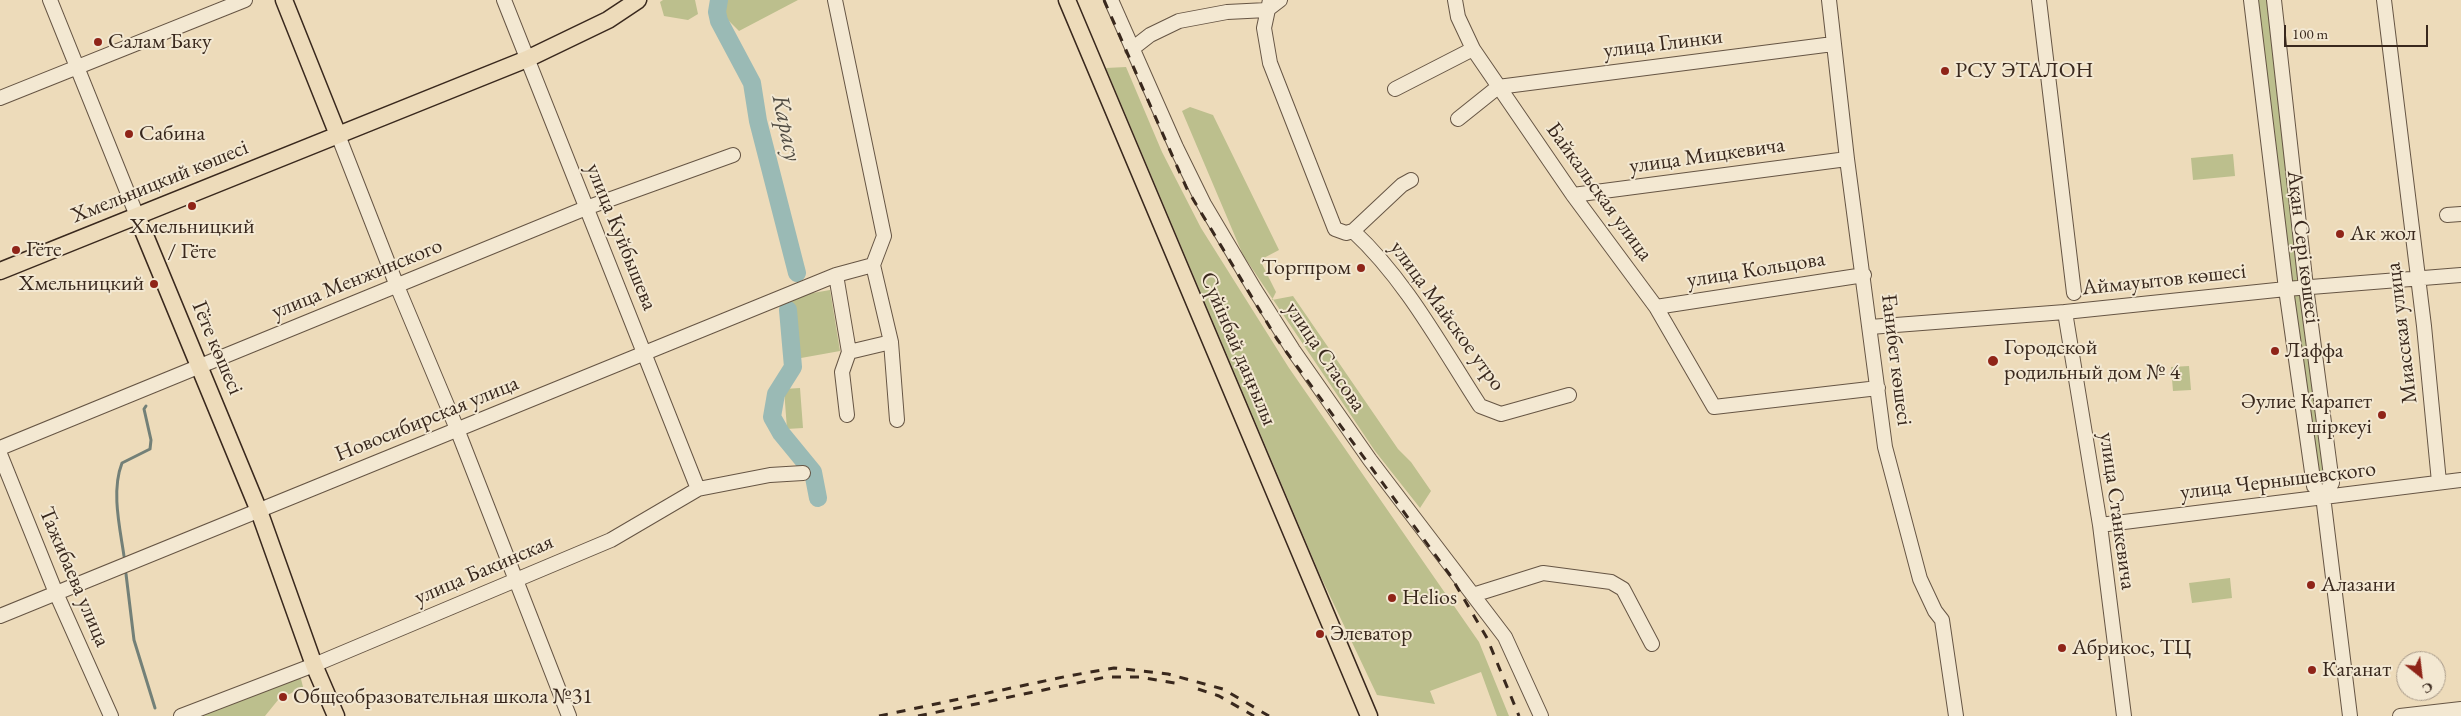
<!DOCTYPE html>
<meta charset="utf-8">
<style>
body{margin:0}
#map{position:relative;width:2461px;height:716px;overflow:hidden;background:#eddbba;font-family:"EB Garamond",serif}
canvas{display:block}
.north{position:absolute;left:2396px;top:651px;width:50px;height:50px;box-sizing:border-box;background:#f3e8d2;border:1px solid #a99b8a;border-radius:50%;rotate:151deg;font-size:14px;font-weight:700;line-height:20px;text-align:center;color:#39281d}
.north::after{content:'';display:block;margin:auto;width:18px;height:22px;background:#8f2418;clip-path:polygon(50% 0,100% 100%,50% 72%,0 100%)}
.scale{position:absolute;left:2284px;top:25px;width:144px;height:22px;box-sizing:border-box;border:2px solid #39281d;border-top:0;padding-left:6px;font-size:15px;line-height:18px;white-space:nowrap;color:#39281d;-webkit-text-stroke:4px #f3e8d2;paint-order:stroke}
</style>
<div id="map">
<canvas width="2461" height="716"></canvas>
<div class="north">С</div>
<div class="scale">100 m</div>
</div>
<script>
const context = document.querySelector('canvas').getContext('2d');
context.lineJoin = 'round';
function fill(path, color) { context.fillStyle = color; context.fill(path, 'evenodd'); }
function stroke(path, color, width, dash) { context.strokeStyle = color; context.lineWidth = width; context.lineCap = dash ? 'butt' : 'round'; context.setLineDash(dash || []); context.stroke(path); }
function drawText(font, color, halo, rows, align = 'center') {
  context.font = font + ' "EB Garamond",serif'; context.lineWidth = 4; context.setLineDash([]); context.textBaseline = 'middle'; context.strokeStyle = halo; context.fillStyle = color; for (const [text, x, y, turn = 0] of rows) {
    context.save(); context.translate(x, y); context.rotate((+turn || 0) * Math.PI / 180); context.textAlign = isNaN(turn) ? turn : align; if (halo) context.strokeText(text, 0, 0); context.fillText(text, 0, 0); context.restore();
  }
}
const green = new Path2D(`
 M663,0H695L698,14L688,20L664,16L660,2Z
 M723,0H798L739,31L721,13Z
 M2256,0H2271L2301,283H2289Z
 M1126,67L1162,152L1201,228L1289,368L1479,642L1509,716H1497L1481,672L1430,691L1435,704L1377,695L1320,575L1106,68Z
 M1190,107L1213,115L1279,250L1260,260L1276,292L1272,300L1293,296L1398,449L1411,462L1431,491L1420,508L1375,451L1243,255L1182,111Z
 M2233,154L2235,176L2193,180L2191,158Z
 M830,290L840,351L801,358L790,297Z
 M2291,293H2303L2327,481L2321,488Z
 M2189,366L2191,390L2173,391L2171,367Z
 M800,388L803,428L787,429L784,389Z
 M2230,578L2232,598L2192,603L2189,583Z
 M298,667L303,687L278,700L265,716H187Z`);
const stream = new Path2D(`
 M124,556C120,528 111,491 122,463L150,449L151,440L144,409L146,406
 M126,574L134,640L155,708`);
const river = new Path2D(`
 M719,0L717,12L719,21L752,83L758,121L797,273
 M788,310L793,367L776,394L772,417L781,433L813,472L818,498`);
const minor = new Path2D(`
 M50,0L137,216
 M504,0L698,489
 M835,0L884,236L873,265L891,342L897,420
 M1111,0L1176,147L1204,204L1255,290L1293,350L1370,460L1505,637L1541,716
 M1270,0L1264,28L1270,63L1335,229L1346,233L1353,231L1402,185L1411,180
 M1455,0L1458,17L1473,49L1573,195L1656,307L1714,407L1878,388
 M1829,0L1847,159L1885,447L1920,579L1935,611L1942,620L1956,716
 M2039,0L2074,293
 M2251,0L2286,289L2314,486L2323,496L2350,716
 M2274,0L2306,287L2332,483L2323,496
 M2384,0L2424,326L2439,482
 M1132,49L1150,35L1179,21L1227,12L1267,10L1280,0
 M1395,89L1473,49
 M0,98L245,0
 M1458,119L1498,87L1833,44
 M338,135L397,286L457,429L569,716
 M1573,195L1847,159
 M2447,215L2461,214
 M1353,231C1406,280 1441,346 1480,406L1501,414L1569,395
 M836,275L849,352L891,342
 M1656,307L1864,275
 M2065,312L2100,525L2124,716
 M1870,327L2065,312L2286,289L2461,275
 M847,415L842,372L849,352
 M0,448L586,208L733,155
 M0,454L56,593L111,716
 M2100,525L2461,480
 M1473,595L1543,573L1611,582L1623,589L1652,644
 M0,616L836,275L873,265
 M181,716L314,665L611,540L698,489L770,475L803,473
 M2400,716L2461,709`);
const major = new Path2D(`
 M284,0L338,135
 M1067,0L1369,716
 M137,216L259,511L314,665L336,716
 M0,271L527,59L608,20L638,0`);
const rail = new Path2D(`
 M1104,0L1187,189L1277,339L1450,575L1487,638L1519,716
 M1198,689L1219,696L1254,716
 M879,716L1068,676L1114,668L1168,674L1223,689L1269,716
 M918,716L1106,677H1139L1181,684`);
const markers = [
 [98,42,5,"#8f2418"],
 [1945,71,5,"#8f2418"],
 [129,134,5,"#8f2418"],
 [192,206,5,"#8f2418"],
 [2340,234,5,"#8f2418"],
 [16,250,5,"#8f2418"],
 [1361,268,5,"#8f2418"],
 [154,284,5,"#8f2418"],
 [2275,351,5,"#8f2418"],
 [1993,361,6,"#8f2418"],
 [2382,415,5,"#8f2418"],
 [2311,585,5,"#8f2418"],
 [1392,598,5,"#8f2418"],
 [1320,634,5,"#8f2418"],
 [2062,648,5,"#8f2418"],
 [2312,670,5,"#8f2418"],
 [283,697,5,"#8f2418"]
];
const poiNames = [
 ["Салам Баку",108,42],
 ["РСУ ЭТАЛОН",1955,71],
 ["Сабина",139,134],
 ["Хмельницкий",192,227,"center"],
 ["/ Гёте",192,252,"center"],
 ["Ак жол",2350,234],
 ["Гёте",26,250],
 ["Торгпром",1351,268,"right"],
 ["Хмельницкий",144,284,"right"],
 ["Городской",2004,348],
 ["родильный дом № 4",2004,373],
 ["Лаффа",2285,351],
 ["Әулие Карапет",2372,402,"right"],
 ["шіркеуі",2372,427,"right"],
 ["Алазани",2321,585],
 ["Helios",1402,598],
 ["Элеватор",1330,634],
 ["Абрикос, ТЦ",2072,648],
 ["Каганат",2322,670],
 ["Общеобразовательная школа №31",293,697]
];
const streetNames = [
 ["улица Глинки",1663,44,-7],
 ["улица Мицкевича",1707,156,-8],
 ["Хмельницкий көшесі",160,182,-22],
 ["Байкальская улица",1599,192,54],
 ["улица Куйбышева",621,237,68],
 ["Ақан Сері көшесі",2303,247,83],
 ["улица Кольцова",1756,270,-9],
 ["улица Менжинского",357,279,-22],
 ["Аймауытов көшесі",2164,280,-6],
 ["улица Майское утро",1447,316,54],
 ["Миасская улица",2402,333,-97],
 ["Гёте көшесі",217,348,67],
 ["Сүйінбай даңғылы",1238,349,67],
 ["улица Стасова",1325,357,56],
 ["Ғанибет көшесі",1896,360,83],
 ["Новосибирская улица",427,419,-22],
 ["улица Чернышевского",2278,481,-7],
 ["улица Станкевича",2117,511,82],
 ["улица Бакинская",484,570,-23],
 ["Тажибаева улица",74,577,67]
];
const waterNames = [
 ["Карасу",786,128,78]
];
fill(green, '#bcbf8d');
stroke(stream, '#738078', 3);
stroke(river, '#9abab5', 18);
stroke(minor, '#654', 16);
stroke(major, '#39281d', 19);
stroke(minor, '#f3e8d2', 14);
stroke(major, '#eddbba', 16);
stroke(rail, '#39281d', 3, [9, 9]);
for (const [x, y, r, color] of markers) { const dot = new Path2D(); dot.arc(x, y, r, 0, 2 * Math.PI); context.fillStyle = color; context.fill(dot); stroke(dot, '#f3e8d2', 2); }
drawText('22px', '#39281d', '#f3e8d2', poiNames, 'left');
drawText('22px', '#39281d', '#f3e8d2', streetNames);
drawText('italic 24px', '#514c43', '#f3e8d2', waterNames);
</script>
